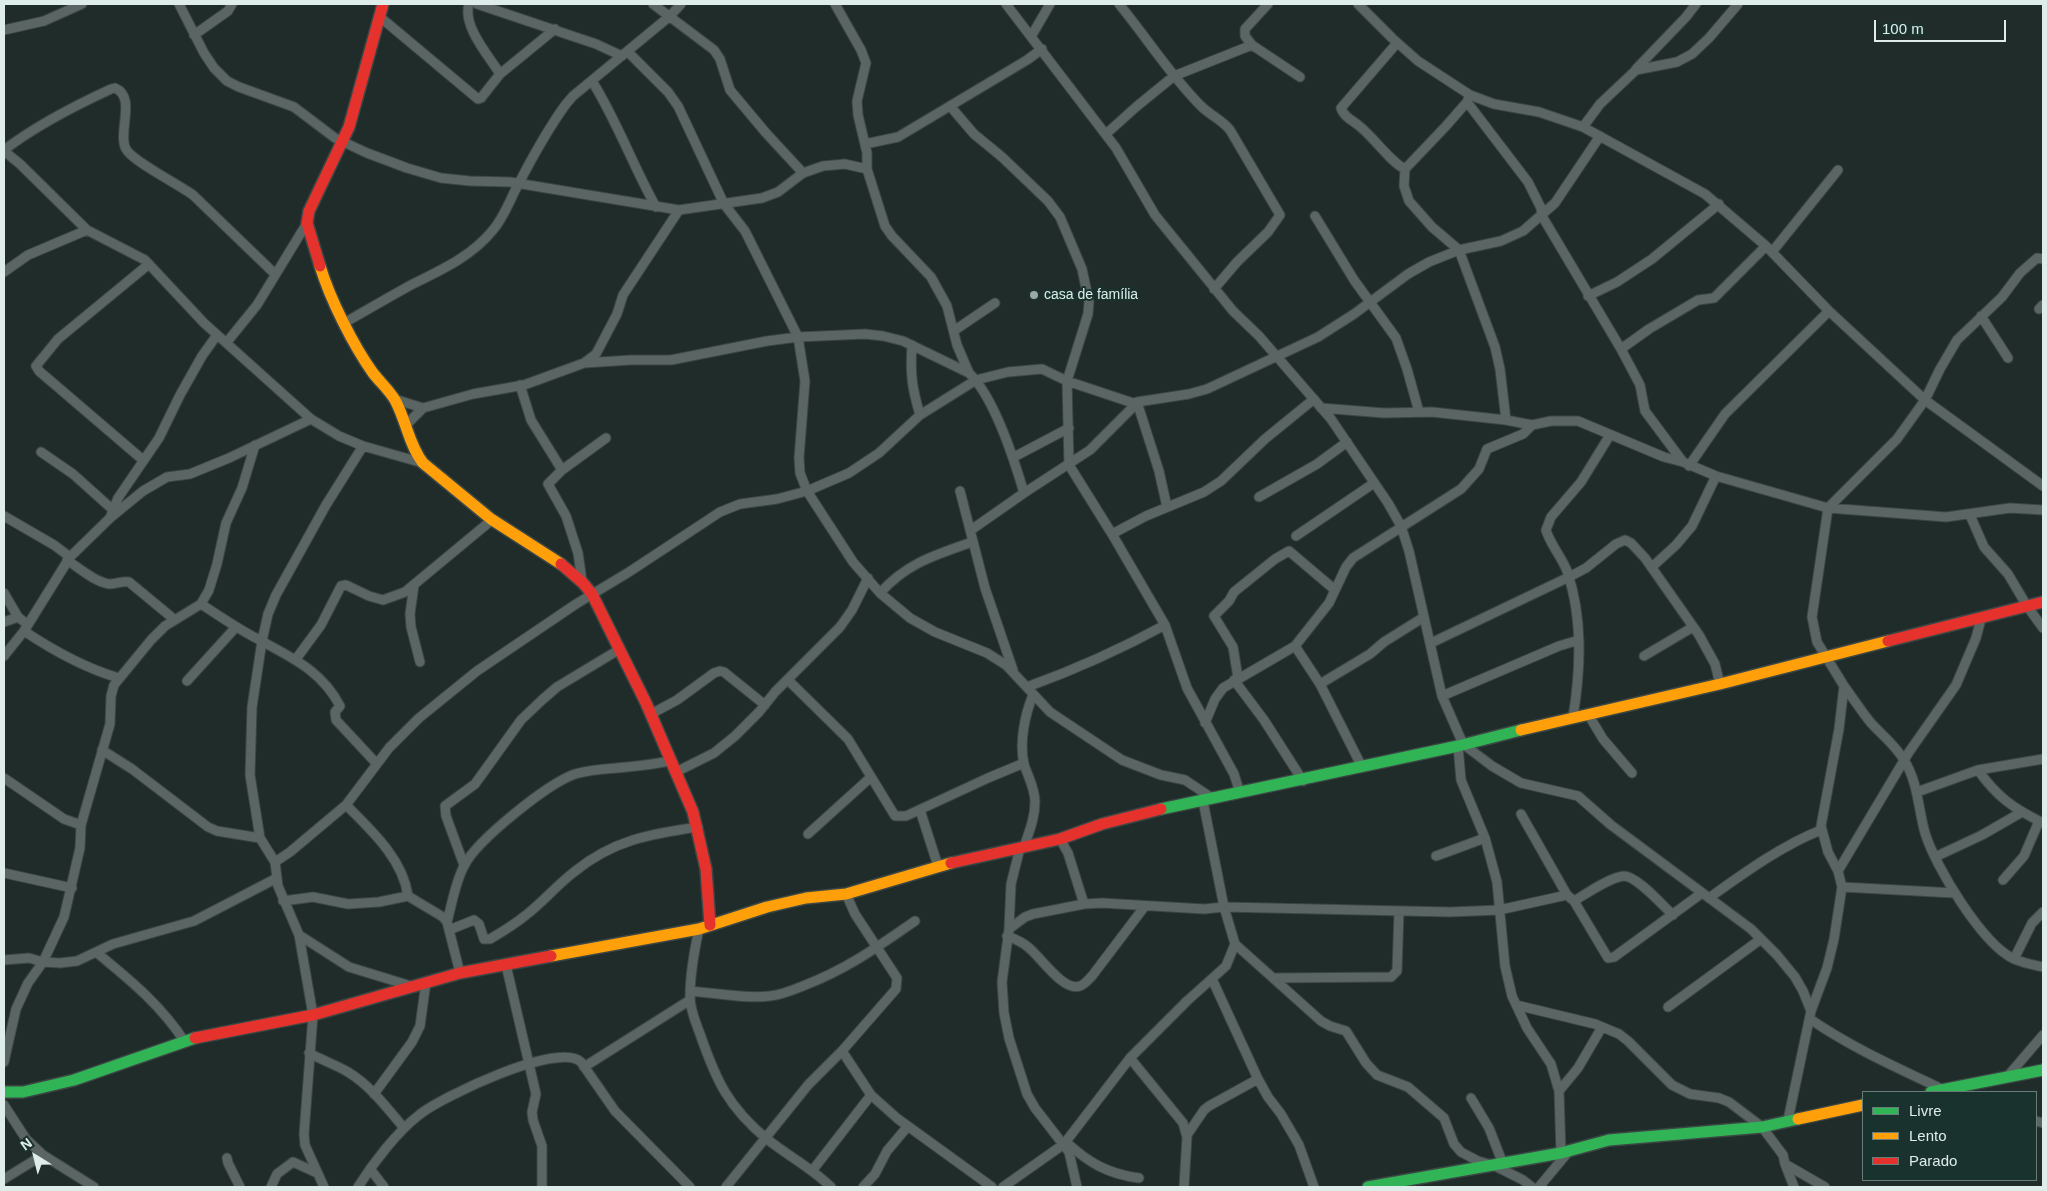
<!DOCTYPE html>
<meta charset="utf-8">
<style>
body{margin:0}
#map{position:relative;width:2047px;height:1191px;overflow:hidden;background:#1f2c2a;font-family:Helvetica,sans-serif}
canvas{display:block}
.frame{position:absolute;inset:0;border:5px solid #deede9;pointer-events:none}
.legend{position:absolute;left:1862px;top:1091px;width:175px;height:90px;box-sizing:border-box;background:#19322e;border:1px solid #687d79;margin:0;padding:6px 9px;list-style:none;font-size:15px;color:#deede9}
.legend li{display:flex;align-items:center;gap:10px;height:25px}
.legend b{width:25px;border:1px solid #687d79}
.north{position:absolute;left:10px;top:1131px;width:50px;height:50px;-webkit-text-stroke:4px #19322e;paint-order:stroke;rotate:324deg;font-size:14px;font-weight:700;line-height:20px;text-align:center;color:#deede9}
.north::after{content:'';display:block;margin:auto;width:18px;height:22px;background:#deede9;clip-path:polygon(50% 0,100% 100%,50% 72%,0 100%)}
.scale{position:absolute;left:1874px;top:20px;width:132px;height:22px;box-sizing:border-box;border:2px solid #deede9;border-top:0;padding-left:6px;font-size:15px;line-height:18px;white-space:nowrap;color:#deede9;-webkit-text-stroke:4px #19322e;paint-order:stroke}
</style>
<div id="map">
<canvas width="2047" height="1191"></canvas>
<div class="frame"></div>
<ul class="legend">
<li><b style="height:6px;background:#30b455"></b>Livre</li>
<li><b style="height:6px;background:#ff9f0a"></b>Lento</li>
<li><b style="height:6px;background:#e5322d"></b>Parado</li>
</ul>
<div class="north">N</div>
<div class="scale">100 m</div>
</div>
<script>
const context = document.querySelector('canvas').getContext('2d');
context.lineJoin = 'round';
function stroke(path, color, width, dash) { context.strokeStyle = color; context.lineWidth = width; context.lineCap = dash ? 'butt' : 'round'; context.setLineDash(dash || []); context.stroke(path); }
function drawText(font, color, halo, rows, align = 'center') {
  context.font = font + ' Helvetica,sans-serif'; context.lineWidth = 4; context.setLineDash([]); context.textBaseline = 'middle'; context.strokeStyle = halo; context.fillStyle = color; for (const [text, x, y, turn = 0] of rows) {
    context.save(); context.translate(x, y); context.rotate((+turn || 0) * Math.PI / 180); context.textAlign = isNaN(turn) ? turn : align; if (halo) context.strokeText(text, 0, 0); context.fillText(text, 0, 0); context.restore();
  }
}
const street = new Path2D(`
 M179,4L204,53L214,68L227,81L239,87L294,107L335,138L367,153L407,168L441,178L470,181L510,182L679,210L762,198L778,192L803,173L823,166L845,164L867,169
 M469,4C462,26 489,56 500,74
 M477,4L596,44L622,56
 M653,4L714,50L720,59L730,90L766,133L803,173
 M835,4L861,50L866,63L857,101L858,115L867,153V169L885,226L892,236L931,277L947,306L957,345L969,373
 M1006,4L1116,148L1155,215L1233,311L1259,336L1331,419L1388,503L1401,526L1409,551L1442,696L1463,744L1492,766L1521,783L1578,796L1611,825L1751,929L1777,955L1795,977L1803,991L1811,1011L1788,1120
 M1119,4C1147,38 1170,75 1201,106C1210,115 1222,120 1230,130L1280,215L1268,232L1237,262L1214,289
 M1268,4L1245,29V36L1252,45L1300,77
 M1358,4L1392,38L1418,61L1470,95L1494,104L1539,112L1583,127L1705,194L1766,246L1829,311L1925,400L2043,486
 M380,17L478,99L481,98L500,74L555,29
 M4,30L44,21L82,4
 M194,35L228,11L232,4
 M1032,35L1050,4
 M1397,43L1341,108C1343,116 1352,120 1358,125C1374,137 1389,161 1405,169
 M628,52L668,92L678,106L724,204L745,231L798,337L805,381L799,458L800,473L807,491L853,562L880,593L910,618L935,632L987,653L1006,665L1050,712L1122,760L1161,775L1185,780L1212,798
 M1636,69L1686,17L1696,4
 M592,81C617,121 633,166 656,207
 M1469,97L1467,102L1446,126L1405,169L1404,186L1409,201L1432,227L1459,250L1495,347L1500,369L1506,420
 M1467,102L1528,182L1541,208L1542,216L1621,349L1640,385L1645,411L1683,462
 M950,106L974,134L1002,157L1048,201L1060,217L1082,269L1089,302L1088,314L1067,381L1069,465L1112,534L1165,625L1187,688L1234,774L1240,793
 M1583,127L1600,104L1636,70L1677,62L1692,54L1709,38L1738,4
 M1106,134L1136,107L1174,76L1252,45
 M865,144L898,137L1027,60L1042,49
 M4,150C37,125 74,106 111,89L115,88C137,97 117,133 126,149C132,161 178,184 193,195L275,274
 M4,151L20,164L87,230L145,260L204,323L311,419L339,436L363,446L423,463
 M1315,216L1354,280L1396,338L1407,369L1419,412
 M1772,252L1838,170
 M4,272L28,255L87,230
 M1588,296L1617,282L1652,259L1719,204
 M2039,309L2043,305
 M1981,316L2008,358
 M344,323C367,310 389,297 411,285C441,270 471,257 493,230C505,216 510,199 519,183C533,156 548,129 566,104L573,96L670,16L681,4
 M955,330L995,303
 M227,342L257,305L307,223
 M912,345C910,374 912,388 920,415
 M1621,349L1649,329L1698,300L1714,298L1766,246
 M584,363L631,360H671L767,341L798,337L865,334L883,336L903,341L969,373C994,397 1014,459 1024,493
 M520,385L531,420L562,470
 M394,399L423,408
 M1137,402L1159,471L1167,507
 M1321,408L1384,413L1432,412L1506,420L1532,425L1551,421H1578L1664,457L1683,462L1716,476L1828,508L1946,517L2010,508L2043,510
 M406,425L423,408L473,394L524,385L584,363L596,354L617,314L623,295L679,210
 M41,452L73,474L112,509
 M1014,457L1069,428
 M143,460L39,371L36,366L58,339L149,264
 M1689,466L1725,414L1829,311
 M960,491L985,588L1013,670
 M1259,497L1317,464L1347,442
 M1970,515L1984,547L2008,574L2027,606L2043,628
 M4,516L54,545L70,557
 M110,518L118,498L159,438L180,395L202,356L217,335
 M971,530L1024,493L1090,450L1136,404
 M1112,534L1146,516L1204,492L1221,481L1265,439L1314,399
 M1296,536L1374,483
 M67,560C79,568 95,582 109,584C116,584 122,581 129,582L175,620
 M1652,567L1676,545L1692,526L1716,476
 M582,581L578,553L566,516L548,484L562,470L606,438
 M414,585L410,614L411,627L420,662
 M4,593L18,617L27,624
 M880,593C907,563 935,555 972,542
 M201,604C218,615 235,627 254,637C288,656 321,669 340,706L335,712L336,720L376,763
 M4,622L18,617
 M24,631C54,651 84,668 119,678
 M1431,643L1569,577L1586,568L1616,544L1625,540L1631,543L1645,558L1699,635L1715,664L1720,684
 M1295,646L1320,684L1362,767
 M4,656L24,631L70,557L110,518L143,491L167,477L190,474L229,458L311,419
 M1644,656L1693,627
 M296,659L321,625L341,586L346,585L369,596L383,600L405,592L493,519
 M1238,678L1233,647L1214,616L1229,601L1234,592L1275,559L1289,551L1335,590
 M788,680L848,739L895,816H906L988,778L1024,763
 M1234,680L1264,720L1303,781
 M187,681L236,627
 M1320,684L1370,654L1384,642L1424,617
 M1844,686C1853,698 1861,711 1871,723C1882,735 1896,746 1904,760C1918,782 1918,808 1925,833C1935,866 1982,944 2014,959C2023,963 2034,965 2043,967
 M1027,687C1074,670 1121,649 1165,625
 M1442,696L1559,646L1579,640
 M651,714L677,700L714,673L720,671L724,672L765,705
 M1588,714L1603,739L1632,773
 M1573,717C1581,668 1583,618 1567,571C1561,556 1550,544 1546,530L1551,517L1581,482L1610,435
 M1205,723L1215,699L1223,688L1295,646L1329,603L1346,567L1353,558L1461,489L1479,469L1487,449L1523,434L1532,425
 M1458,746L1461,780L1485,838L1497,882L1505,966L1512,996L1527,1028L1551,1064L1559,1091L1561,1153
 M102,750L132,769L208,827L217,831L260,838
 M1978,770C1997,797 2013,808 2043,823
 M676,772L714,753L735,736L759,712L775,692L840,627L852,610L868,578
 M4,778L64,819L81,825
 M1917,792L1978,770L2043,759
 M346,805C371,830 403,859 408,896
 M920,810L938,866
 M1521,814L1567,895L1574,901L1608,958L1614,957L1702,893
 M808,834L871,777
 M1060,839L1068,853L1084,904
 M1024,847C1029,832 1035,818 1035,802C1035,788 1028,777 1024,764C1019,743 1025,714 1033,695
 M1020,848L1011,884L1009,929L1002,982L1004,1013L1009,1038L1027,1094L1035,1108L1069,1152L1077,1187
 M1436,856L1485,838
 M1935,857L1982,835L2022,812
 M275,862L290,852L346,805L389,748L419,718L477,671L576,604L629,572L720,512L740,504L777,499L807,491L849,473L879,453L920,415L976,380L1008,372L1042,369L1067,381L1136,404L1137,402L1189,394L1207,389L1318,337L1354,314L1408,274L1429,262L1459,250L1501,241L1523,231L1555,203L1600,136
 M464,865L446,816L445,806L475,784L521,720L542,700L557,687L620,649
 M1838,871L1909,752L1956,685L1976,638L1981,619
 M4,873L72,888
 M2003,880L2024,856L2039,821
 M1842,887L1954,893
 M1709,898C1744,873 1781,846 1821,830
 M283,901L313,897L348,904L379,902L408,896L443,917L447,922L460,973
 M1574,901C1586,894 1610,877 1624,876C1637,876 1663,906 1673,915
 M447,922C452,904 455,883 464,866C476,841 547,784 575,774C595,768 615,769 636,766C647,765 659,763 670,761
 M699,929C694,952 690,974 690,997C690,1010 696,1023 700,1034C716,1080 728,1107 767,1139C788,1156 812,1168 831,1187
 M1009,929L1025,917L1033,914L1084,904L1102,903L1204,909L1224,907L1450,912L1499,910L1567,895
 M449,930L474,920L479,924L484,939H490C502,932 515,924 526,915C543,902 557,885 574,872C613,840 650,834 698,827
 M299,935L349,967L411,986
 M1007,936C1015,939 1021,941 1028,947C1040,956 1063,992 1080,986C1084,985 1089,979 1092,976L1145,906
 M1235,944L1321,1021L1330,1026L1346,1031L1366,1063L1377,1075L1408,1087L1444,1118L1454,1144L1461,1152L1478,1161L1495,1166L1523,1180L1532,1187
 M96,952C130,980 160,1004 185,1042
 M2014,959L2032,923L2043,912
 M4,960L29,958L43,962L60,963L77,961L113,944L194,921L277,878
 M506,965L536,1094L532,1112L533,1120L542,1146V1187
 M1273,978L1391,977L1397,971L1399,911
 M1212,979L1258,1079L1268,1097L1281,1114L1299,1145L1314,1187
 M690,991C716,993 744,999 770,996C781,995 793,990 803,986C847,969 876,948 915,921
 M1516,1005L1595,1024L1619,1034L1628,1041L1672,1085L1690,1094L1719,1098L1729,1102L1762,1127L1783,1155L1785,1164L1794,1187
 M1668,1007L1761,939
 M1811,1011L1827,968L1834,939L1842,887L1838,871L1828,852L1821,826L1839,729L1844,686L1817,642L1812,617L1828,508L1897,439L1925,400L1940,369L1957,340L2002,297L2020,273L2037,258L2043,259
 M1810,1019C1852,1048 1898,1068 1944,1090
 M842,1051L871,1095L898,1119L992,1187
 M309,1053C322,1060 336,1065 348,1072C371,1086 387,1108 404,1128
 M1130,1058L1183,1123L1187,1137L1184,1187
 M4,1062L16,1009L28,983L43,962L64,917L80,848L81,825L110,724L111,696L114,685L151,640L165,626L201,604L209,590L217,564L226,523L242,488L255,445
 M584,1067L690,1000
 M2007,1077L2043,1035
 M1559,1091L1578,1068L1602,1027
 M374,1094L412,1042L420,1026L426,982
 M1471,1098L1489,1128L1503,1164
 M4,1105L26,1139L43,1155L94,1187
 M2036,1121L2043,1123
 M1187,1135L1204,1110L1209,1106L1258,1079
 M1066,1142C1089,1163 1108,1174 1139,1178
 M227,1158L228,1163L240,1187
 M1785,1164L1825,1187
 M371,1170L384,1187
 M812,1171L871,1095
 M4,1179L43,1155
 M271,1187L277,1174L293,1162L317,1173
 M324,1187L305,1145L304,1134L313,1015L299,935L278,886L275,862L260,838L250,775L252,707L262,641L268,614L276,595L326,505L363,446
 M358,1187C373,1163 397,1132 419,1115C441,1097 558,1041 581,1062L615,1111L690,1187
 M726,1187L808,1085L842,1051L896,989L897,978L855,914L846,894
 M863,1187L875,1174L887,1151L908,1126
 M1003,1187L1064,1144L1130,1058L1187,1001L1226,966L1235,944L1224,907L1203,801
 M1539,1187L1569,1151`);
const fast = new Path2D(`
 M1161,809L1458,746L1521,730
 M4,1092H23L74,1080L195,1038
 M1931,1092L2043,1070
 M1368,1187L1561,1153L1609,1140L1762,1127L1798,1119`);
const slow = new Path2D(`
 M320,266C330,299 353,345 373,373C380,382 389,390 395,400C406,420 409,445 423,463L491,519L561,564
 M1521,730L1720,684L1888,641
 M551,956L699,929L767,907L806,898L846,894L951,863
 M1798,1119L1863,1105`);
const jam = new Path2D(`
 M320,266L307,223L309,211L349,127L383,4
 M561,564L583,583L592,594L646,703L693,812L706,869L710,925
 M1888,641L2043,602
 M951,863L1060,839L1102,824L1161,809
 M195,1038L313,1015L460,973L551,956`);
const markers = [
 [1034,295,5,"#9ba9a6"]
];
const poiNames = [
 ["casa de família",1044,295]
];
stroke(street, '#3c4745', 11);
stroke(fast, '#3c4745', 14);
stroke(slow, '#3c4745', 14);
stroke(jam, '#3c4745', 14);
stroke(street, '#5b6664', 9);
stroke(fast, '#30b455', 11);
stroke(slow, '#ff9f0a', 11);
stroke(jam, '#e5322d', 11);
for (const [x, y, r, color] of markers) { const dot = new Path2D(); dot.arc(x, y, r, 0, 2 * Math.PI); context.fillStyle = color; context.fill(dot); stroke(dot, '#19322e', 2); }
drawText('14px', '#deede9', '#19322e', poiNames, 'left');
</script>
